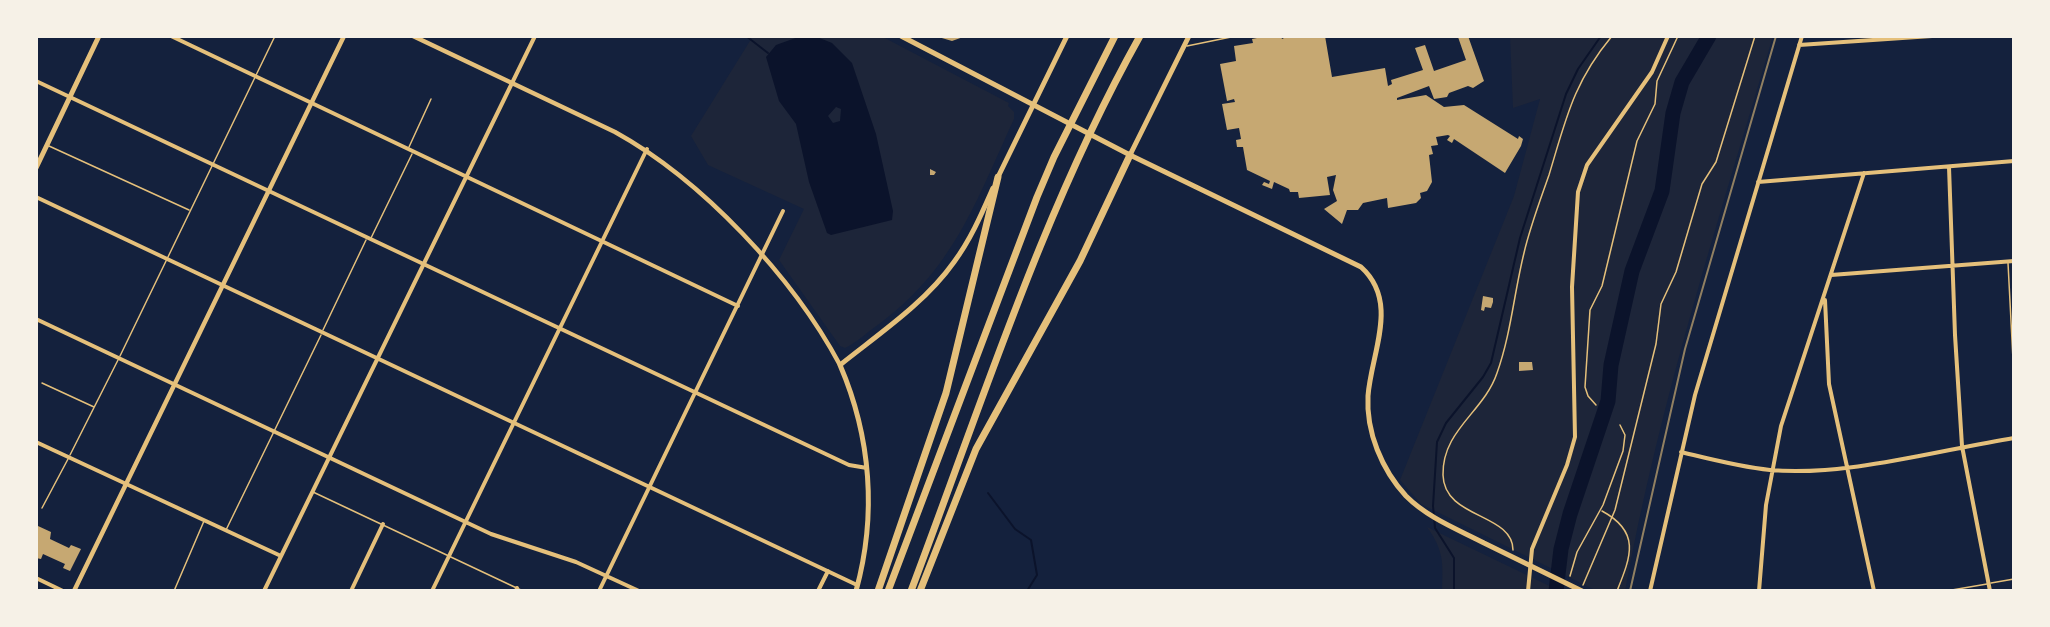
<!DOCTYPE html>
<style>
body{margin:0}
#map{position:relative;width:2050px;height:627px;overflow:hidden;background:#14213d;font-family:"Libre Baskerville",serif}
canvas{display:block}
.frame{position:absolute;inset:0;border:38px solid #f6f1e7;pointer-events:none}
</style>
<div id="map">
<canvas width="2050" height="627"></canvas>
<div class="frame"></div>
</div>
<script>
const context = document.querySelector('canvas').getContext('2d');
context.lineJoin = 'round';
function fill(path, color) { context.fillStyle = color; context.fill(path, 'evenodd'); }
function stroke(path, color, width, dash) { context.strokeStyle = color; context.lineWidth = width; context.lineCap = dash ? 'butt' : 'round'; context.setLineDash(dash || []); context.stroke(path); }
const green = new Path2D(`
 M753,36H881L1009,103L1008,106L1014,112V119C975,203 954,270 875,327C865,334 856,343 845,348L840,346L779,260L804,209L708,165L691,136Z
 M1510,36H1773C1719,219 1659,403 1625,591H1597L1421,504L1400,480L1514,196L1540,99L1513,108Z
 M1427,527L1560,591H1442C1443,562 1444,551 1427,527Z`);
const water = new Path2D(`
 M801,36L817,37L832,43L852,63L876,134L893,211L892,220L831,235L827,233L809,182L796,124L779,101L766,57L776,45ZM836,107L841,109L840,121L833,123L828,116Z`);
const stream = new Path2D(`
 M746,36L768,53
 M988,493L1015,529L1031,540L1037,575L1027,591
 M1454,591V558L1435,528L1433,506L1437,442L1446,423L1483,377L1491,363L1520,238L1566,94L1578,69L1601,36`);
const river = new Path2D(`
 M1556,591L1561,549L1570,514L1608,401L1611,365L1632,271L1662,191L1673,113L1682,82L1709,36`);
const building = new Path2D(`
 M935,36H966L952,41Z
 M1267,36H1281L1282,39L1288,36H1325L1332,77L1385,68L1388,86L1392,84L1391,80L1423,70L1415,48L1425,45L1434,71L1466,60L1458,37L1468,36L1484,81L1473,88L1468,86L1449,93L1447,97L1434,99L1429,86L1397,98V100L1426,95L1444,107L1464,105L1518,139L1519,136L1523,139L1521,146L1505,173L1454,139L1452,143L1447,140L1450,136L1448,135L1436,137L1438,145L1431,146L1433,154L1429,155L1432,182L1427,191L1420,193L1421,198L1416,203L1388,208L1387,198L1363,203L1358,210H1347L1342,224L1324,209L1337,201L1333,190L1336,175L1327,177L1330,195L1299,198L1298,192H1290L1289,189L1274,182L1272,189L1262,185L1264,182L1269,184L1270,181L1247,170L1243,147H1237L1236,140L1241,139L1239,128L1227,130L1222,104L1235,102L1234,99L1227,101L1220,64L1236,61L1234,46L1253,43L1252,39Z
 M930,169L936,172L934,175H930Z
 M1483,296L1493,298V302L1491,308L1485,307L1484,311L1481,310Z
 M1519,362H1532L1533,370L1519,371Z
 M38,526L51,532L50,539L69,548L71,545L81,549L70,571L63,568L65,564L43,554L41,559L36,558Z`);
const path = new Path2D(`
 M1596,405L1588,396L1585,387L1590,310L1602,286L1637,141L1655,104L1657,81L1678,36
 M1602,511C1641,532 1631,556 1617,591
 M1513,550C1513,513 1444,519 1443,475C1442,430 1484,412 1497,373C1511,334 1514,293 1524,253C1530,227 1540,201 1549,175C1566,119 1573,83 1612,36
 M1570,576L1577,552L1603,505L1623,451L1625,435L1620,425
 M1583,585L1615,510L1656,344L1661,304L1676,272L1702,184L1716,162L1755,36`);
const service = new Path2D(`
 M1187,46L1236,36
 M49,146L189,210
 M409,147L431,99
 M371,238L412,154
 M2008,263L2014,379
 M323,330L366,240
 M120,356L275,36
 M42,383L94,407
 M70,455L118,360
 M313,492L523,591
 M42,508L68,459
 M226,530L321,335
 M1991,583L2014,579
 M174,591L204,521
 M1946,591L1987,584`);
const minor = new Path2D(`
 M171,36L738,306
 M1799,45L1932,36
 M36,81L849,465L867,468
 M1949,167L1955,335L1962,446L1990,591
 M1758,182L2014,161
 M36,197L857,585
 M1831,275L2014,261
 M1825,300L1829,384L1874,591
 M36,319L491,534L576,562L639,591
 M36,442L281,556
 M1681,452C1710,459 1740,467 1770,470C1845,477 1939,450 2014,438
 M36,578L63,591
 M264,591L535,36
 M351,591L383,524
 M432,591L647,149
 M516,591L517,588
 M599,591L783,211
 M818,591L828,571
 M1528,591L1532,549L1567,465L1575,437L1572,287L1578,192L1587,165L1652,72L1668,36
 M1650,591L1695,395L1802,36
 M1759,591L1766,505L1781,426L1864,173`);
const tertiary = new Path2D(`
 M413,36L615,132C702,180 793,277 840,365
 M74,591L344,36`);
const secondary = new Path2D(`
 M901,36L1130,155L1361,267C1400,302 1371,353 1368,396C1366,432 1382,470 1406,496C1428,518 1457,529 1484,543C1517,559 1550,575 1582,591
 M1130,155L1189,36
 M36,168L99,36
 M997,179L1067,36
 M856,591C877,515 871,437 840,365C880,333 925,303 954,262C971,239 982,213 993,188`);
const motorway = new Path2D(`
 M878,591L946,393L998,177
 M888,591L1037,197L1054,157L1115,36
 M911,591C981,406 1043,209 1140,36
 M920,591L976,449L1080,261L1130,155`);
const rail = new Path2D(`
 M1630,591L1685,349L1776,36`);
fill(green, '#1d2539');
fill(water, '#0b132b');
stroke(stream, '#0b132b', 2);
stroke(river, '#0b132b', 15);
fill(building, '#c6a872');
stroke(path, '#e5c07b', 1.5);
stroke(service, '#e5c07b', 1.5);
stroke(minor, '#e5c07b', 4);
stroke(tertiary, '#e5c07b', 4.5);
stroke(secondary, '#e5c07b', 5);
stroke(motorway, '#e5c07b', 7);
stroke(rail, '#918062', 2);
</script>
